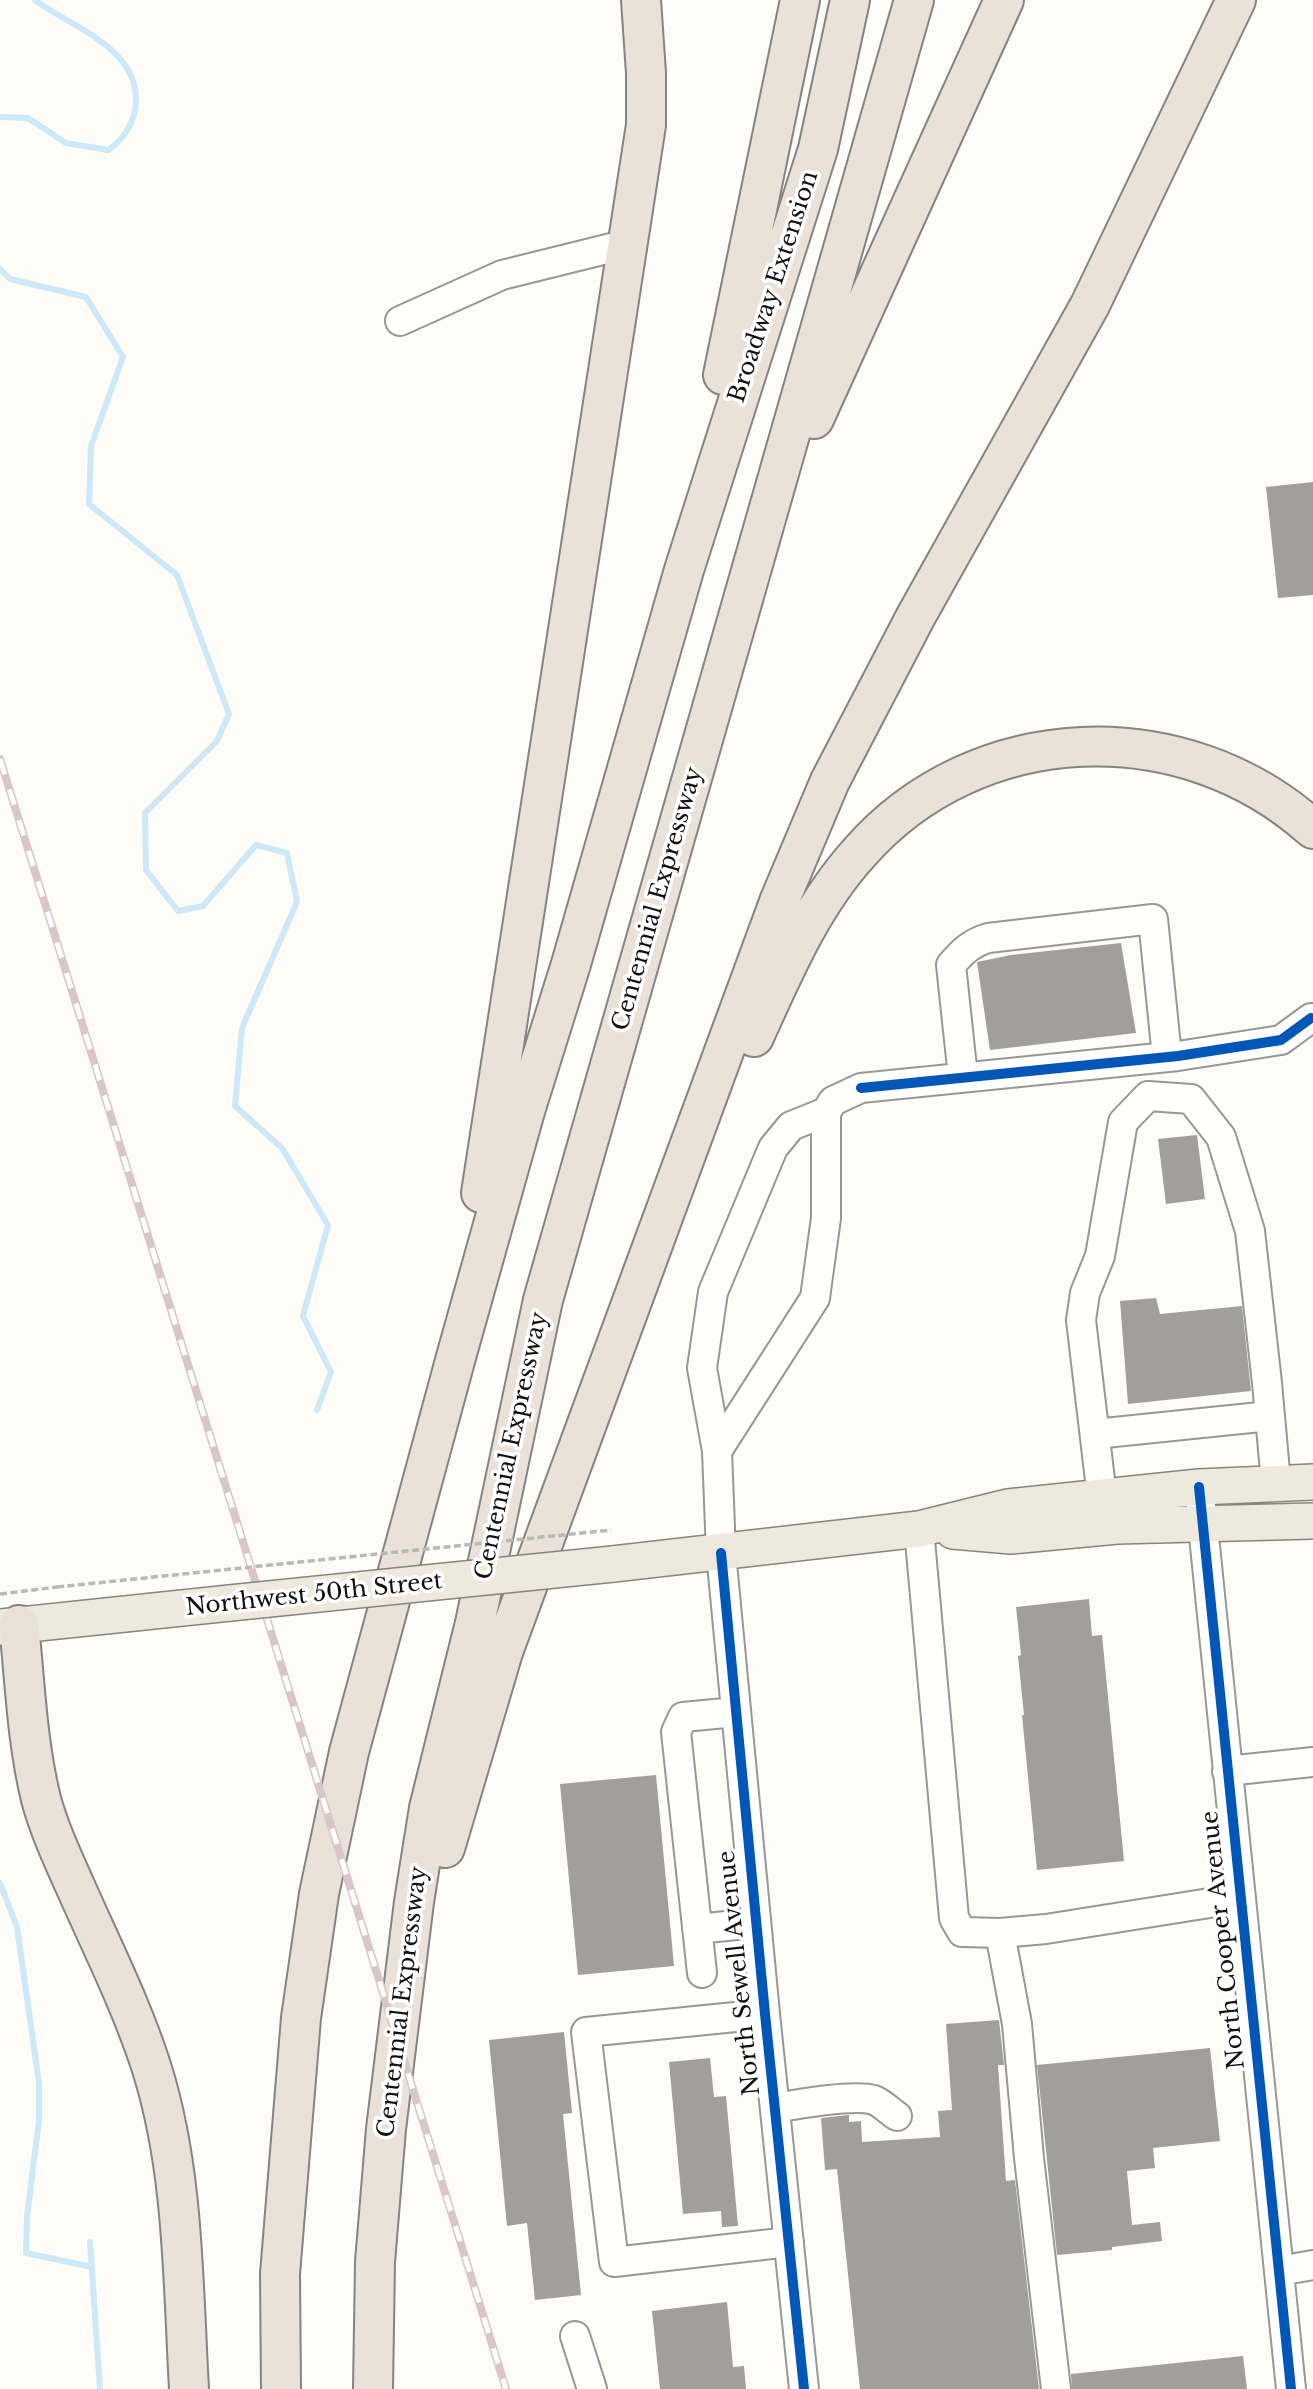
<!DOCTYPE html>
<style>
body{margin:0}
canvas{display:block;background:#fdfcf7}
</style>
<canvas width="1313" height="2389"></canvas>
<script>
const context = document.querySelector('canvas').getContext('2d');
context.lineJoin = 'round';
function stroke(path, color, width, dash) { context.strokeStyle = color; context.lineWidth = width; context.lineCap = dash ? 'butt' : 'round'; context.setLineDash(dash || []); context.stroke(path); }
function fill(path, color) { context.fillStyle = color; context.fill(path, 'evenodd'); }
function drawText(font, color, halo, rows, align = 'center') {
  context.font = font + ' "Libre Baskerville",serif'; context.lineWidth = 7; context.setLineDash([]); context.textBaseline = 'middle'; context.strokeStyle = halo; context.fillStyle = color; for (const [text, x, y, turn = 0] of rows) {
    context.save(); context.translate(x, y); context.rotate((+turn || 0) * Math.PI / 180); context.textAlign = isNaN(turn) ? turn : align; if (halo) context.strokeText(text, 0, 0); context.fillText(text, 0, 0); context.restore();
  }
}
const stream = new Path2D(`
 M0,117L28,118L66,143L108,150C122,141 132,126 135,110C145,50 73,28 35,0
 M0,269L10,279L86,297L123,357L91,446L89,504L177,575L229,714L217,741L145,813L146,870L178,911L203,906L256,845L287,853L297,902L242,1028L235,1106L282,1148L328,1225L303,1316L331,1372L317,1410
 M0,1883L17,1927L39,2083V2120L27,2217L26,2253L92,2267
 M90,2242L100,2389`);
const building = new Path2D(`
 M1313,482V595L1278,598L1266,487Z
 M1121,943L1136,1033L990,1050L977,962L1011,955Z
 M1197,1135L1205,1199L1166,1204L1158,1139Z
 M1156,1298L1160,1314L1242,1306L1251,1391L1128,1404L1120,1301Z
 M1089,1599L1092,1636L1102,1635L1124,1861L1037,1870L1022,1715H1024L1018,1656L1021,1655L1016,1607Z
 M656,1775L674,1966L578,1975L560,1784Z
 M999,2020L1004,2065H998L1006,2181L1015,2180L1039,2389H860L837,2169L825,2170L821,2118L849,2115V2122L861,2121L862,2142L940,2137L938,2111L952,2110L946,2024Z
 M564,2032L572,2113L563,2114L581,2295L535,2300L527,2223L507,2226L489,2040Z
 M1210,2048L1220,2141L1153,2148L1155,2168L1127,2171L1132,2225L1160,2222L1162,2241L1112,2247V2250L1057,2255L1037,2065Z
 M710,2058L714,2097L726,2096L738,2226L722,2227L721,2211L683,2214L669,2062Z
 M727,2302L733,2367L744,2366L746,2389H660L652,2311Z
 M1243,2356L1247,2389H1072L1071,2374Z`);
const path = new Path2D(`
 M0,1594L57,1587`);
const minor = new Path2D(`
 M400,321L502,275L627,244
 M963,1077L951,965C962,952 971,943 988,938L1153,919L1167,1057
 M1095,1434L1270,1416
 M717,1451L702,1368L713,1292L773,1148L791,1126L826,1112
 M1199,1487L1291,2389
 M1102,1497L1081,1320L1085,1293L1100,1256L1123,1122L1148,1096L1191,1099L1221,1137L1250,1231L1267,1383L1276,1483
 M919,1529L954,1918L962,1932L1000,1933
 M1227,1771L1313,1762
 M697,1929L756,1923
 M702,1973L676,1732L683,1717L736,1712
 M765,2014L586,2032L614,2262L789,2242
 M775,2108C798,2104 854,2094 874,2100C882,2103 889,2111 897,2116
 M1279,2271L1313,2265
 M575,2336L592,2389
 M804,2389L765,2014L721,1553L717,1451L815,1298L826,1218V1112L833,1101L861,1088L1178,1056L1281,1040L1311,1018
 M1056,2389L1029,2158L1017,2024L1000,1933L1046,1929L1241,1898`);
const major = new Path2D(`
 M953,1531L1011,1536L1117,1526L1313,1521
 M613,1564L919,1529L1008,1507L1199,1487L1313,1482
 M0,1627L230,1603`);
const highway = new Path2D(`
 M723,375L800,0
 M814,419L1004,0
 M754,1037C783,973 811,906 859,853C976,719 1183,712 1313,829
 M481,1193L646,125V73L641,0
 M19,1625C25,1683 27,1742 41,1799C49,1829 63,1859 76,1888C102,1947 132,2006 152,2069C184,2171 183,2283 189,2389
 M445,1848L503,1652L779,902L830,781L916,616L1090,305L1236,0
 M281,2389L280,2274L301,2018L319,1894L349,1752L456,1357L525,1111L571,964L684,570L818,149L850,0
 M373,2389L375,2262L386,2129L414,1902L429,1808L475,1623L543,1300L914,0`);
const rail = new Path2D(`
 M0,759L506,2389`);
const pathBridge = new Path2D(`
 M57,1587L611,1530`);
const majorBridge = new Path2D(`
 M230,1603L613,1564`);
const cycleway = new Path2D(`
 M861,1088L1178,1056L1281,1040L1311,1018
 M1199,1487L1291,2389
 M721,1553L765,2014L804,2389`);
const streetNames = [
 ["Broadway Extension",774,287,-72],
 ["Centennial Expressway",658,899,-74],
 ["Centennial Expressway",512,1446,-78],
 ["Northwest 50th Street",314,1595,-6],
 ["North Cooper Avenue",1224,1940,-96],
 ["North Sewell Avenue",740,1973,-96],
 ["Centennial Expressway",403,2002,-83]
];
stroke(stream, '#cde8f7', 6);
fill(building, '#a19f9c');
stroke(minor, '#979795', 32);
stroke(major, '#858482', 38);
stroke(highway, '#858482', 42);
stroke(path, '#b9b9b8', 3.5, [7, 3.5]);
stroke(minor, '#fffffe', 28);
stroke(major, '#ede9dc', 35);
stroke(highway, '#eae1d8', 38);
stroke(rail, '#d9c6c7', 8);
stroke(rail, '#fff', 5, [16]);
stroke(majorBridge, '#858482', 38, []);
stroke(pathBridge, '#b9b9b8', 3.5, [7, 3.5]);
stroke(majorBridge, '#ede9dc', 35);
stroke(cycleway, '#0057b8', 10);
drawText('23px', '#111', '#fff', streetNames);
</script>
